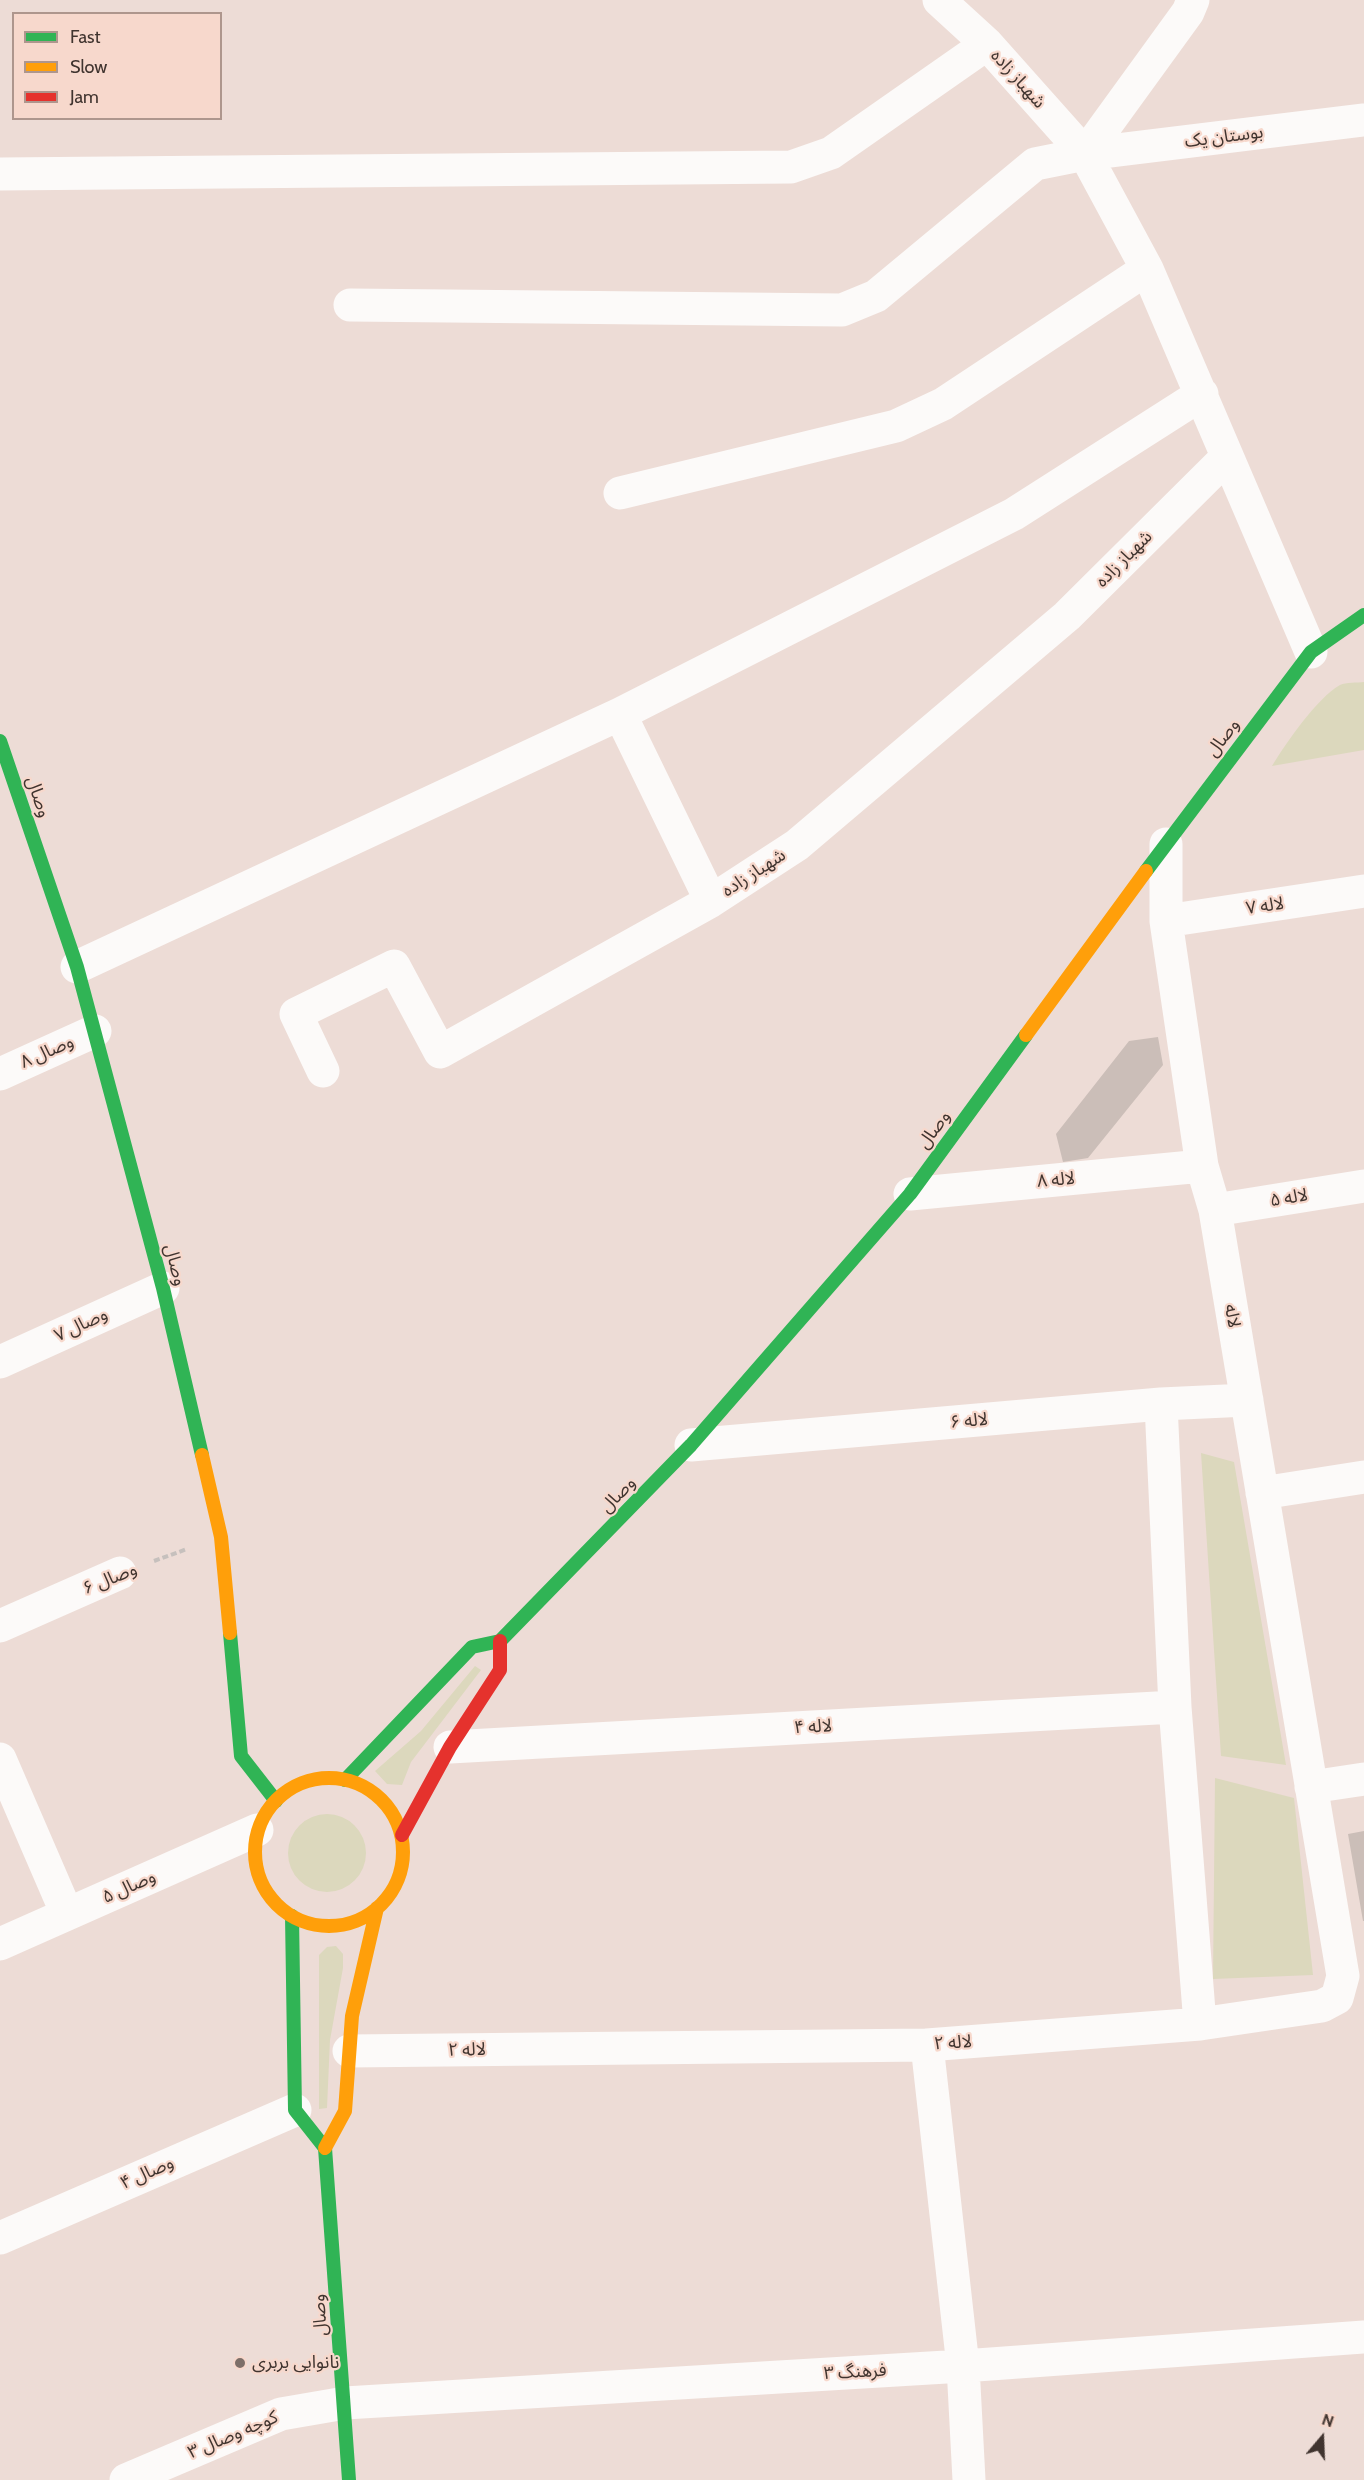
<!DOCTYPE html>
<meta charset="utf-8">
<style>
body{margin:0}
#map{position:relative;width:1364px;height:2480px;overflow:hidden;background:#eddcd6;font-family:Cabin,sans-serif}
canvas{display:block}
.legend{position:absolute;left:12px;top:12px;width:210px;height:108px;box-sizing:border-box;background:#f7d8cc;border:2px solid #ae968d;margin:0;padding:8px 10px;list-style:none;font-size:18px;color:#40342f}
.legend li{display:flex;align-items:center;gap:12px;height:30px}
.legend b{width:30px;border:2px solid #ae968d}
.north{position:absolute;left:1292px;top:2408px;width:60px;height:60px;-webkit-text-stroke:4px #f7d8cc;paint-order:stroke;rotate:19deg;font-size:16px;font-weight:700;line-height:24px;text-align:center;color:#40342f}
.north::after{content:'';display:block;margin:auto;width:21px;height:27px;background:#40342f;clip-path:polygon(50% 0,100% 100%,50% 72%,0 100%)}
</style>
<div id="map">
<canvas width="1364" height="2480"></canvas>
<ul class="legend">
<li><b style="height:8px;background:#30b455"></b>Fast</li>
<li><b style="height:8px;background:#ff9f0a"></b>Slow</li>
<li><b style="height:8px;background:#e5322d"></b>Jam</li>
</ul>
<div class="north">N</div>
</div>
<script>
const context = document.querySelector('canvas').getContext('2d');
context.lineJoin = 'round';
function fill(path, color) { context.fillStyle = color; context.fill(path, 'evenodd'); }
function stroke(path, color, width, dash) { context.strokeStyle = color; context.lineWidth = width; context.lineCap = dash ? 'butt' : 'round'; context.setLineDash(dash || []); context.stroke(path); }
function drawText(font, color, halo, rows, align = 'center') {
  context.font = font + ' Cabin,"Noto Sans Arabic",sans-serif'; context.lineWidth = 4.5; context.setLineDash([]); context.textBaseline = 'middle'; context.strokeStyle = halo; context.fillStyle = color; for (const [text, x, y, turn = 0] of rows) {
    context.save(); context.translate(x, y); context.rotate((+turn || 0) * Math.PI / 180); context.textAlign = isNaN(turn) ? turn : align; if (halo) context.strokeText(text, 0, 0); context.fillText(text, 0, 0); context.restore();
  }
}
const green = new Path2D(`
 M1364,682V750L1272,766C1286,743 1317,698 1340,685C1346,682 1357,683 1364,682Z
 M1201,1453L1234,1462L1286,1765L1221,1756Z
 M475,1666L481,1670L411,1762L402,1785L387,1784L375,1771L421,1731Z
 M1215,1778L1294,1798L1313,1975L1213,1979Z
 M288 1853a39 39 0 1 1 78 0a39 39 0 1 1-78 0Z
 M336,1946L343,1954V1968L330,2040L327,2108L319,2109V1955L327,1947Z`);
const building = new Path2D(`
 M1158,1037L1163,1065L1088,1158L1063,1162L1056,1134L1129,1041Z
 M1364,1831V1921H1363L1348,1834Z`);
const path = new Path2D(`
 M154,1561L187,1549`);
const street = new Path2D(`
 M939,0L987,44L1085,154L1147,269L1311,652
 M1085,154L1188,12L1193,0
 M0,174L791,167L831,153L987,44
 M350,305L842,310L876,296L1035,164L1085,154L1364,120
 M620,493L896,426L943,404L1147,269
 M620,714L711,901
 M1166,921L1364,891
 M77,967L620,714L1014,514L1202,394
 M323,1071L296,1014L394,966L440,1052L711,901L797,845L1067,616L1227,457
 M0,1074L95,1031
 M910,1194L1202,1166
 M1215,1210L1364,1186
 M0,1362L163,1288
 M1161,1404L1175,1707L1200,2024
 M691,1445L1161,1404L1247,1400
 M1262,1493L1364,1477
 M0,1626L120,1573
 M450,1747L1175,1707
 M0,1759L67,1914
 M1311,1787L1364,1779
 M0,1944L257,1830
 M927,2045L963,2366L969,2480
 M349,2051L927,2045L1200,2024L1322,2006L1337,1998L1343,1976L1215,1210L1202,1166L1166,921V844
 M0,2238L295,2110
 M126,2480L281,2414L345,2403L963,2366L1364,2337`);
const fast = new Path2D(`
 M0,741L77,967L163,1288L202,1455
 M1146,871L1311,652L1364,615
 M230,1633L241,1756L276,1801
 M500,1641L691,1445L910,1194L1026,1035
 M345,1780L472,1647L500,1641
 M292,1916L295,2110L325,2148
 M325,2148L349,2480`);
const slow = new Path2D(`
 M1026,1035L1146,871
 M202,1455L221,1537L230,1633
 M255 1852a74 74 0 1 1 148 0a74 74 0 1 1-148 0Z
 M325,2148L345,2111L352,2016L377,1908`);
const jam = new Path2D(`
 M402,1835L450,1747L500,1670V1641`);
const markers = [
 [240,2363,6,"#7d6f69"]
];
const streetNames = [
 ["شهباز زاده",1018,79,48],
 ["بوستان یک",1224,137,-7],
 ["شهباز زاده",1124,559,-45],
 ["وصال",1223,738,-53],
 ["وصال",38,797,71],
 ["شهباز زاده",754,873,-33],
 ["لاله ۷",1265,906,-8],
 ["وصال ۸",47,1052,-24],
 ["وصال",934,1130,-54],
 ["لاله ۸",1056,1180,-5],
 ["لاله ۵",1289,1198,-9],
 ["وصال",175,1265,75],
 ["لاله",1232,1316,80],
 ["وصال ۷",81,1325,-25],
 ["لاله ۶",969,1421,-5],
 ["وصال",618,1495,-46],
 ["وصال ۶",110,1579,-22],
 ["لاله ۴",813,1727,-3],
 ["وصال ۵",129,1887,-24],
 ["لاله ۲",953,2043,-4],
 ["لاله ۲",467,2050,-1],
 ["وصال ۴",147,2173,-24],
 ["وصال",320,2315,-94],
 ["فرهنگ ۳",855,2372,-3],
 ["کوچه وصال ۳",233,2435,-23]
];
const poiNames = [
 ["نانوایی بربری",252,2363]
];
fill(green, '#dcd8bd');
fill(building, '#cbbeb8');
stroke(path, '#c6c0bd', 4, [6, 3]);
stroke(street, '#fcfaf9', 33);
stroke(fast, '#30b455', 14);
stroke(slow, '#ff9f0a', 14);
stroke(jam, '#e5322d', 14);
for (const [x, y, r, color] of markers) { const dot = new Path2D(); dot.arc(x, y, r, 0, 2 * Math.PI); context.fillStyle = color; context.fill(dot); stroke(dot, '#f7d8cc', 2); }
drawText('18px', '#40342f', '#f7d8cc', streetNames);
drawText('18px', '#40342f', '#f7d8cc', poiNames, 'left');
</script>
